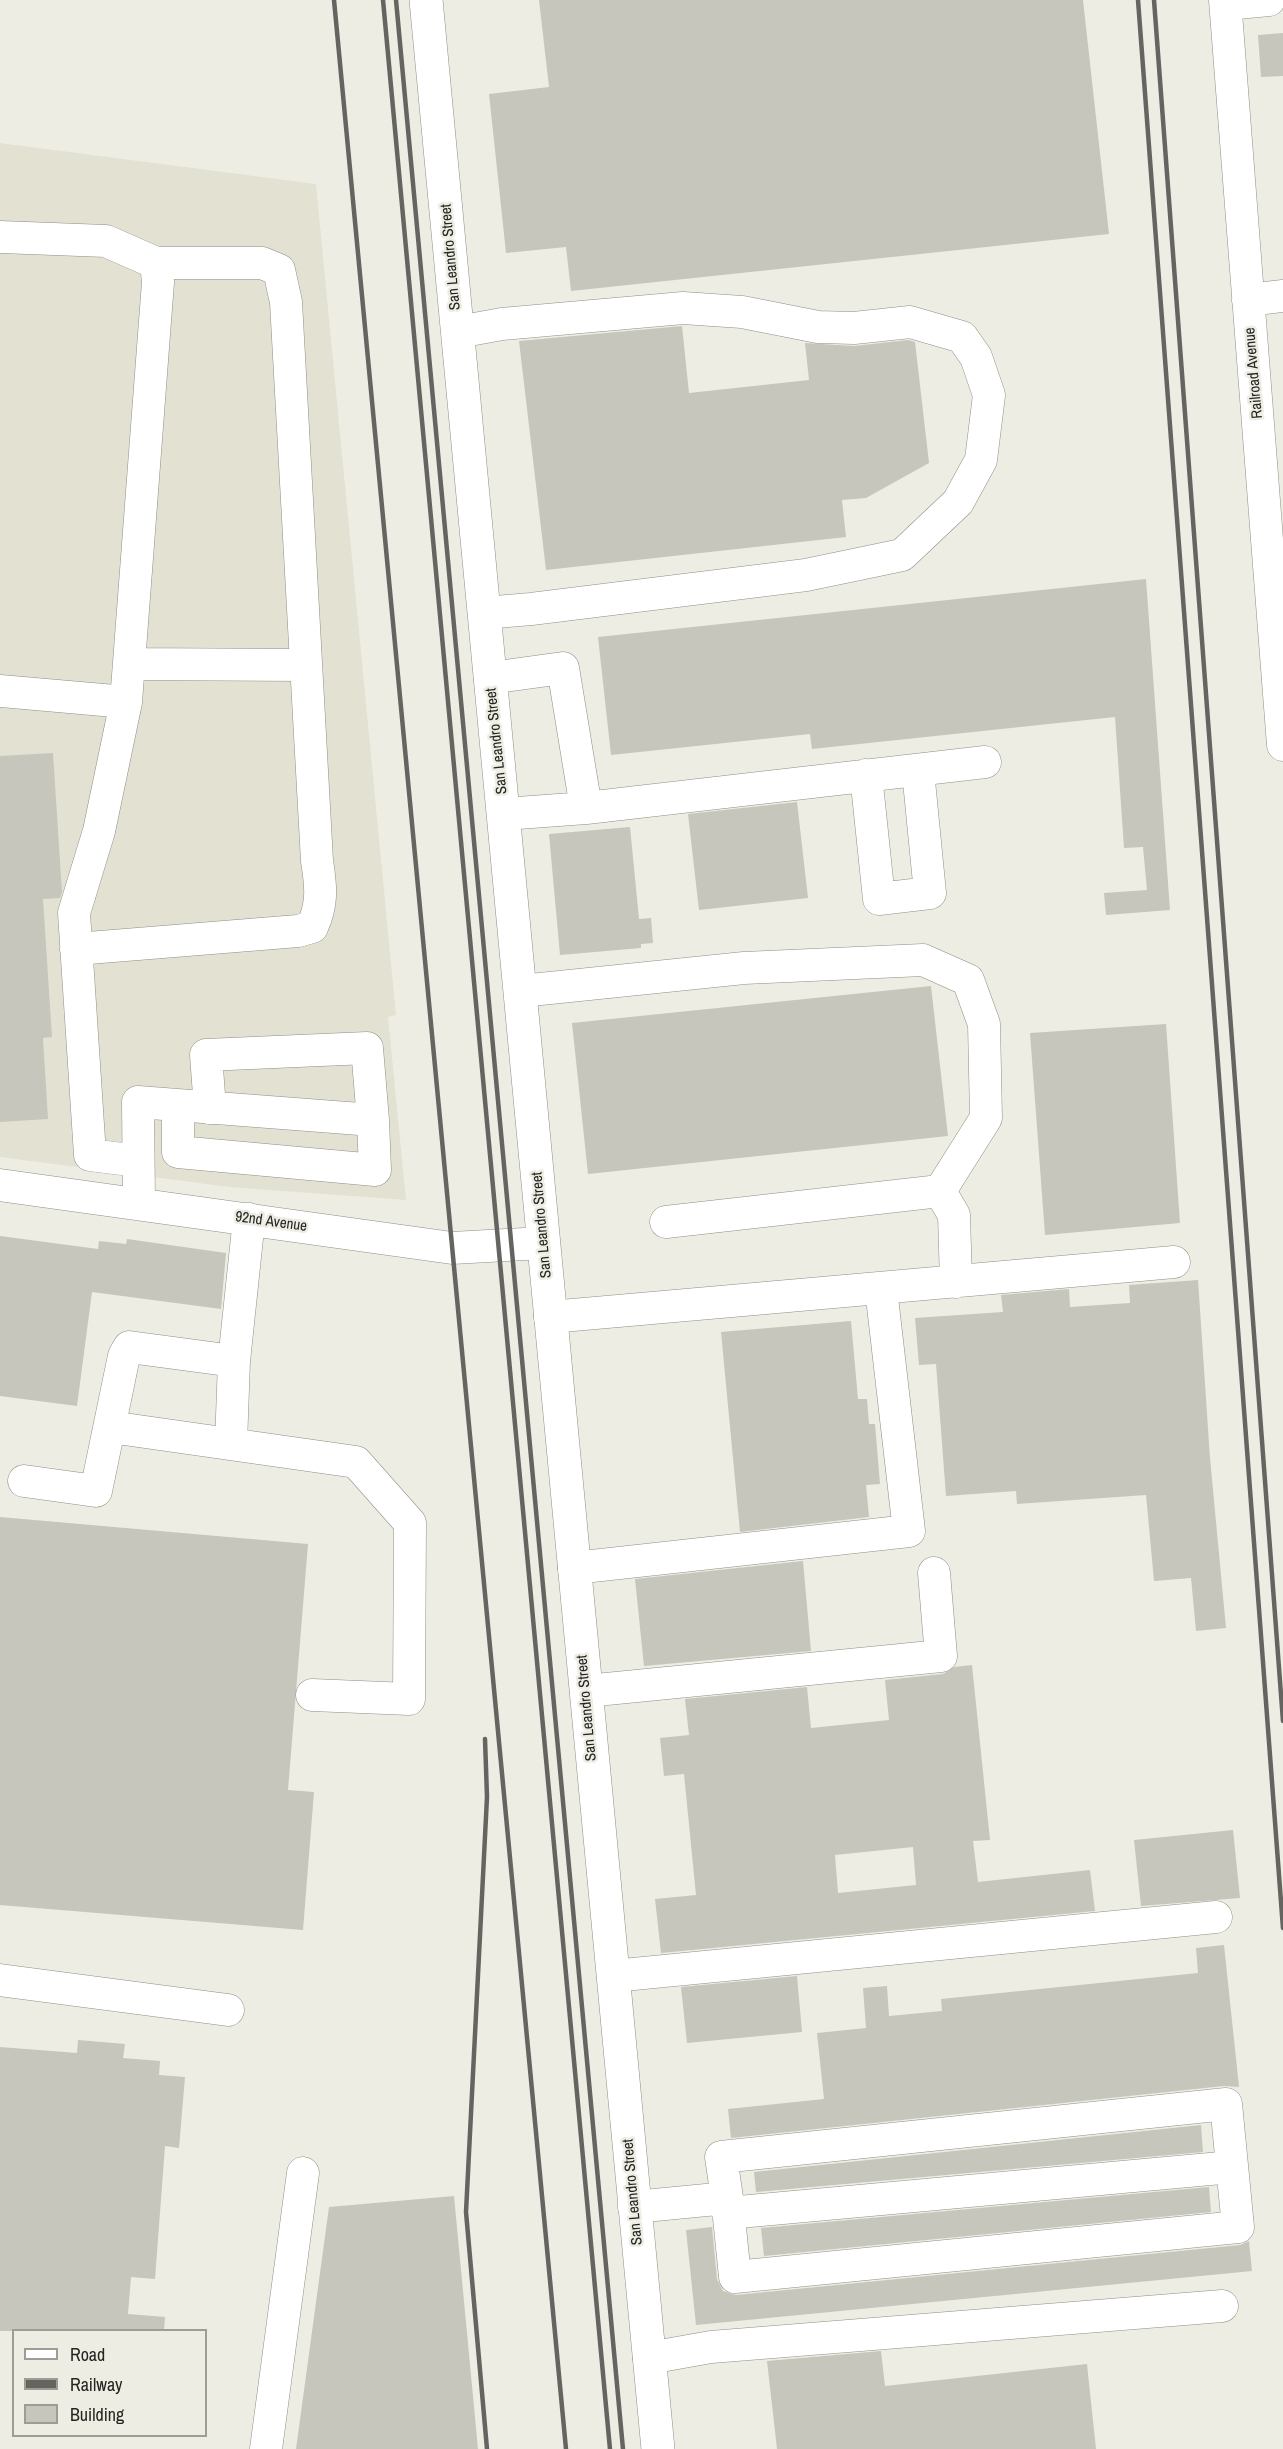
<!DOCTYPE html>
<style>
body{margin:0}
#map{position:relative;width:1283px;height:2449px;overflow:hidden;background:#eeede4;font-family:"Archivo Narrow",sans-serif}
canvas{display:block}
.legend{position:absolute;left:12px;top:2329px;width:195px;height:108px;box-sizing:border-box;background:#eeede4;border:2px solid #9d9d96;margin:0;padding:8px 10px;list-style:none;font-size:18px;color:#242421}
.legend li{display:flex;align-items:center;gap:12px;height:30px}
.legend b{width:30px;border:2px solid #9d9d96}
</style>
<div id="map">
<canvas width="1283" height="2449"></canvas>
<ul class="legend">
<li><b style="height:8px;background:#fff"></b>Road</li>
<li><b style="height:8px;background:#656460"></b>Railway</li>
<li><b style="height:16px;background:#c6c6bd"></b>Building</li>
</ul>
</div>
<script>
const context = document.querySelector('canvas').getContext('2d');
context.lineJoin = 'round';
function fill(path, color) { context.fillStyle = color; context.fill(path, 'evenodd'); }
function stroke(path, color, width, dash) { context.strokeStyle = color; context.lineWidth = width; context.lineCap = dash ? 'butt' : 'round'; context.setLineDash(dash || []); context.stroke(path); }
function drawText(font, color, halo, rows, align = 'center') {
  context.font = font + ' "Archivo Narrow",sans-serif'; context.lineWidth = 5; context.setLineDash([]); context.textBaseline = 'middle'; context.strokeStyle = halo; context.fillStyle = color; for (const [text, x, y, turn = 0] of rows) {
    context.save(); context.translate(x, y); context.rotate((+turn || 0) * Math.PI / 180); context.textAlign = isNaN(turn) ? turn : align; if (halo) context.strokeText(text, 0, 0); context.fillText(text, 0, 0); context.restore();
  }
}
const built = new Path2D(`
 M0,143L316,184L396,1015L388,1017L406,1200L229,1187L0,1157Z`);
const building = new Path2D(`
 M539,0H1083L1109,234L571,291L566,247L506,253L489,94L549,87Z
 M1283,33V76L1261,77L1258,35Z
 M682,326L689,393L809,380L805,343L854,346L908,340L915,342L929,463L866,498L842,500L846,537L546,570L519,341Z
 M1146,579L1170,910L1106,915L1104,893L1147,890L1143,847L1124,848L1115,717L812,749L810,734L611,755L598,637Z
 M53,753L62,892L60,898L43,899L52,1037L43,1038L48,1119L0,1122V756Z
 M797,802L808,898L699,910L688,814Z
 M630,827L639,919L651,918L653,943L641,944V948L560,955L549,834Z
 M931,986L948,1136L588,1174L572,1023Z
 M1166,1024L1180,1223L1045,1235L1030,1033Z
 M0,1236L98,1249L99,1241L126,1244L127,1239L226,1253L221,1309L92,1292L77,1406L0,1396Z
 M1198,1280L1210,1458L1226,1628L1196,1631L1191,1578L1154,1581L1146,1495L1017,1504L1016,1491L946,1496L936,1364L919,1365L915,1318L1003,1312L1001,1295L1069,1289L1070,1307L1130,1303L1129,1285Z
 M851,1321L858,1399H867L869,1424H875L880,1484L866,1485L869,1517L740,1532L721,1332Z
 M0,1517L308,1544L288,1790L314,1792L303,1930L0,1905Z
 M803,1561L811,1651L644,1666L635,1579Z
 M972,1665L990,1840L973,1841L978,1882L1090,1870L1095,1911L661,1953L655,1899L696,1895L684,1774L664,1776L660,1738L689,1735L685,1699L807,1687L811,1728L889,1720L885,1680L943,1674L954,1667ZM913,1847L916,1885L838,1893L835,1855Z
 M1233,1830L1240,1898L1141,1906L1134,1840Z
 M1224,1945L1239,2087L1224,2086L731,2138L728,2109L824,2099L817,2033L866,2028L863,1988L887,1986L889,2016L942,2011L941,1999L1198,1973L1196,1948Z
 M797,1976L802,2032L687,2043L681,1987Z
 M78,2040L125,2044L123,2058L160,2061L159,2075L185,2077L179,2148L165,2146L155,2279L131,2277L128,2314L165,2317L164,2331H0V2047L77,2053Z
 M1201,2125L1203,2152L756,2192L754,2172Z
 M1209,2187L1211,2212L764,2256L761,2228Z
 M454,2196L478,2449H296L329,2207Z
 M712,2227L717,2279L723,2291L736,2295L1240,2245L1249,2241L1252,2271L696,2325L686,2230Z
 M881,2351L885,2386L1087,2364L1096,2449H777L767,2361Z`);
const minor = new Path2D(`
 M1225,0L1283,745
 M1226,4L1269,0
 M0,237L106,241L156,263L158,282L126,702L99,831L74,913L90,1155L138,1161
 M1248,300L1283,296
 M458,332L502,324L683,308L742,312L818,327L854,328L910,322L962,337L976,357L989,395L981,460L958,502L902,555L806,575L531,609L484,613
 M129,664L304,665
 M490,678L563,668L586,808
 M0,691L126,702
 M866,775L879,899L930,893L918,771
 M504,814L586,808L985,762
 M76,949L298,931L312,927C323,904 321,886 317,861L286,302L279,270L262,263H156
 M521,991L744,968L923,960L968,980L984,1024L986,1118L940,1191
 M210,1108L206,1055L367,1048L373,1120
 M0,1185L452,1248L543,1243
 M139,1204L138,1102C216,1108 295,1114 373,1120L375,1170L178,1152V1105
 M666,1222L940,1191L954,1215L956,1282
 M550,1317L1174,1262
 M110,1427L356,1462L410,1523L409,1699L312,1695
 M231,1444L234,1361
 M24,1481L96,1491L124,1356L129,1347L234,1361L249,1219
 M574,1568L909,1531L881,1289
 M586,1691L941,1656L934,1573
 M613,1976L1216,1917
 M0,1980L228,2010
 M634,2207L727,2198L721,2157L1226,2104L1238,2227L735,2277L727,2198
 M728,2213L1232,2167
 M649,2358L711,2347L1222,2306
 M266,2449L303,2173`);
const major = new Path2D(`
 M426,0L658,2449`);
const rail = new Path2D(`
 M334,0L566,2449
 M383,0L610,2449
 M396,0L623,2449
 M1138,0L1283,1928
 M1154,0L1283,1721
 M485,1739L487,1797L466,2212L487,2449`);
const streetNames = [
 ["San Leandro Street",451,257,-95],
 ["Railroad Avenue",1254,373,-95],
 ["San Leandro Street",497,741,-96],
 ["92nd Avenue",271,1222,8],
 ["San Leandro Street",542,1225,-95],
 ["San Leandro Street",587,1708,-95],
 ["San Leandro Street",633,2192,-95]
];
fill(built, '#e3e2d2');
fill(building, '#c6c6bd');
stroke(minor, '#8e8e86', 33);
stroke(major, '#8e8e86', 34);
stroke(minor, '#fff', 32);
stroke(major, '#fff', 33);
stroke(rail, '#656460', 4.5);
drawText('15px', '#242421', '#eeede4', streetNames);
</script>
